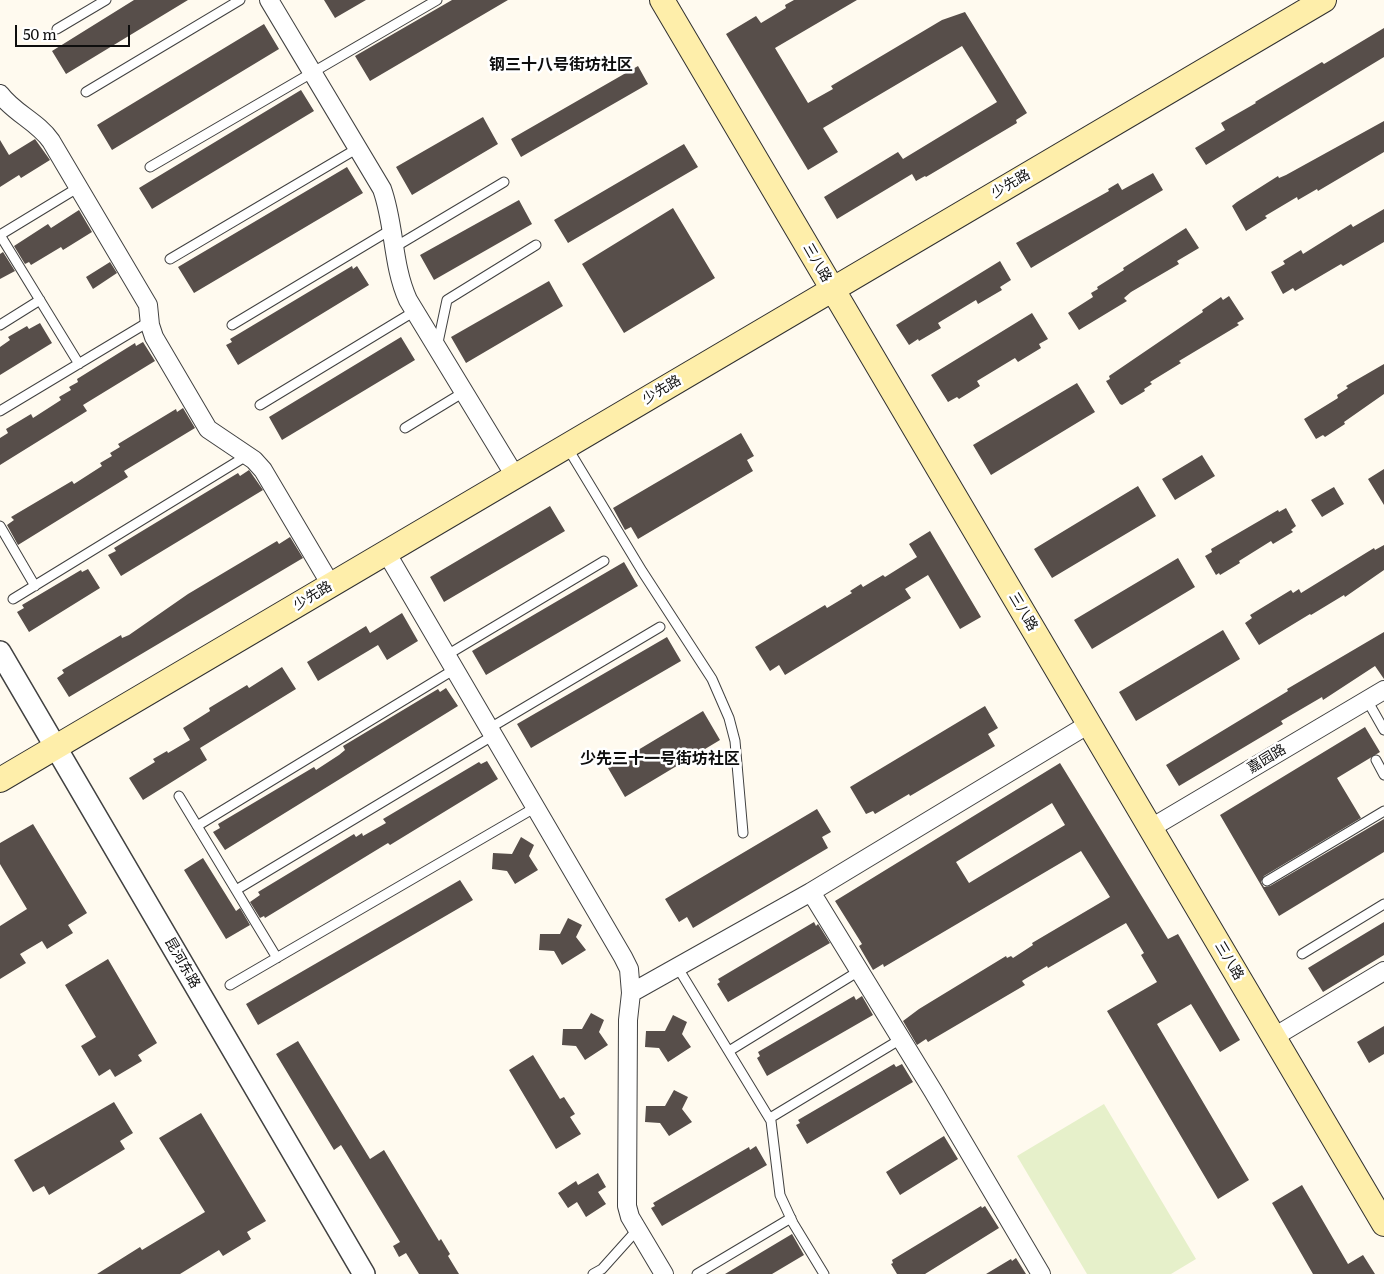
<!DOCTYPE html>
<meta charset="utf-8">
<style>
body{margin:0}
#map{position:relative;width:1384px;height:1274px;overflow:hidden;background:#fffaef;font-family:Literata,serif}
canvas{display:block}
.scale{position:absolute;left:15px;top:25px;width:115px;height:22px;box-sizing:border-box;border:2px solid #0e0e0e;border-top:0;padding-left:6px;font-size:15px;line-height:18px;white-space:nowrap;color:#0e0e0e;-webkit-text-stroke:4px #fff;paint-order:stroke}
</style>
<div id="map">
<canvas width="1384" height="1274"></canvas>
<div class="scale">50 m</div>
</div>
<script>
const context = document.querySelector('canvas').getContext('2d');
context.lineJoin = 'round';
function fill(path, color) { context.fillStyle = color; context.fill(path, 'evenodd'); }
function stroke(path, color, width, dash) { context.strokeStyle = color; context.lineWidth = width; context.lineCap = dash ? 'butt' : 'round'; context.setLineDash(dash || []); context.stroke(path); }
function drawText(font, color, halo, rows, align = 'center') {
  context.font = font + ' Literata,"Noto Sans SC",serif'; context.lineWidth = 5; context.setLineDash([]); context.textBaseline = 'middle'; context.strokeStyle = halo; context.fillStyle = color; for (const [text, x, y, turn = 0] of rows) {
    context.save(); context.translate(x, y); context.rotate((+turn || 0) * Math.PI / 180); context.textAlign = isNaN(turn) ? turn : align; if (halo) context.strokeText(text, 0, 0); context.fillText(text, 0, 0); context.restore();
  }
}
const pitch = new Path2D(`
 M1104,1104L1196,1259L1171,1274H1087L1017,1156Z`);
const building = new Path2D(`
 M134,0H188L66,74L52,51Z
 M324,0H366L335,18Z
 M452,0H508L370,81L355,56Z
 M794,0H857L775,48L808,103L833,89L831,86L942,20L965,12L1027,113L1016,120L1017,123L926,177L925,176L916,181L912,174L837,219L824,197L898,152L903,159L997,102L962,46L823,128L838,152L808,170L726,34L756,16L761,23L786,8L785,5Z
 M264,24L279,49L112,150L97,125Z
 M1384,28V57L1206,165L1195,148L1225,130L1221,123L1256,103L1255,102L1322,62L1324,64Z
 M638,66L648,84L521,157L511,139Z
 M301,90L314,111L152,209L139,188Z
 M483,117L498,144L412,195L396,167Z
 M1384,121V152L1318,191L1317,189L1298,200L1297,197L1265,216L1267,218L1246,231L1232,206L1237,202L1278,176L1279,178L1286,175Z
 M35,139L50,160L21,178L19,175L0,187V140L9,155Z
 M684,144L698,167L568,243L554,220Z
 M347,167L363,193L194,293L178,267Z
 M1153,173L1163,190L1031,268L1016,243L1109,191L1108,189L1118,183L1122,190Z
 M519,200L532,224L434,280L420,255Z
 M673,208L715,278L624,333L582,264Z
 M1384,209V242L1343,266L1341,264L1295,291L1293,288L1283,294L1271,272L1285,264L1283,261L1301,250L1303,254L1351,224L1353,227Z
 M79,210L92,232L63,250L61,247L31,265L29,262L25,264L14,246L48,224L51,228Z
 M1186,228L1199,248L1177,261L1179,264L1131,292L1124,298L1127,301L1079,330L1068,313L1093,297L1091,293L1098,289L1097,287L1124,270L1123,268Z
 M3,252L15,271L0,279V254Z
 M1000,261L1011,280L1000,287L1002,290L978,304L976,300L938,323L941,328L919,341L918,339L909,345L896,325Z
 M110,262L117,273L93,289L86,277Z
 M352,266L353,269L357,266L369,285L238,365L226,345L232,342L230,339Z
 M549,281L563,306L466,363L451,337Z
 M1229,296L1244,319L1237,323L1239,325L1179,361L1181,363L1150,382L1152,384L1144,389L1145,391L1122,405L1120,404L1106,381L1110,379L1109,376L1203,312L1202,310L1221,297L1223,300Z
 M1032,313L1048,339L1039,344L1041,348L1018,362L1015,358L977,381L980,386L959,399L957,397L948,402L931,375Z
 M40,323L52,343L0,375V347L10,340L8,337L27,326L29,329Z
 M401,337L415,360L282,440L269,417Z
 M143,342L155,361L83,405L87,411L0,465V438L8,433L6,429L31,414L33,418L61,400L59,397L71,390L69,387L78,382L77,379L135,343L136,346Z
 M1384,364V394L1344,422L1345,424L1325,437L1323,435L1316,439L1304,419L1338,398L1337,395L1348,388L1346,386Z
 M1077,383L1095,412L991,475L973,445Z
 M183,408L195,428L124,471L128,477L18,545L7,525L14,520L11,517L72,481L74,484L102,466L100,463L112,456L110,453L120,447L118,444L176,409L177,412Z
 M741,433L754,456L747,460L753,471L638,539L631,527L625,530L613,508Z
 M1202,455L1215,476L1175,500L1162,479Z
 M1384,469V505L1368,479Z
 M249,470L263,490L121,576L108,555L116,551L114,548L238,473L240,476Z
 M1138,486L1156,516L1052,578L1034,549Z
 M1334,487L1344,504L1322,517L1311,500Z
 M550,506L565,531L444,602L430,577Z
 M1286,508L1296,526L1291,530L1293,532L1273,544L1271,541L1239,561L1240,563L1220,575L1219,573L1216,575L1205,556L1212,552L1211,549L1278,510L1279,512Z
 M930,531L981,617L960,629L928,575L905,589L911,598L785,675L779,665L770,671L755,647L825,605L827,608L852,593L850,591L861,584L863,587L883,575L885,577L917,557L909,544Z
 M290,537L303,558L69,697L57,678L64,673L62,670L121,635L122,638L129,635L188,594L277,541L279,544Z
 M1384,545V570L1345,597L1344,595L1311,615L1310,614L1259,645L1245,623L1252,618L1250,615L1291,590L1293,593L1299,589L1301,593L1374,548L1375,550Z
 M1178,558L1195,587L1092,649L1074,620Z
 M624,562L638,586L486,675L472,651Z
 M88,569L100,588L29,632L17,612L24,608L22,605L81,570L82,572Z
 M402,613L418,641L387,660L378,645L318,681L307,662L366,626L370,633Z
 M1223,630L1240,659L1136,721L1119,692Z
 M1384,632V679L1375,666L1323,700L1322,697L1281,721L1283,724L1179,786L1166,765L1288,691L1287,689Z
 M667,637L681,661L531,748L517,724Z
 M282,667L296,689L200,748L207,760L143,800L129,778L155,762L153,759L167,751L168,753L190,740L183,728L210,711L209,708L247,685L249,688Z
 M446,688L458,706L225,850L213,832L220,828L218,824L314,767L316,770L339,755L345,750L343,746L438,689L440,692Z
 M985,706L998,728L988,734L995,746L910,796L909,794L875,814L873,811L866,814L850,787Z
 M703,711L720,740L625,797L608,768Z
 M1365,727L1380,752L1337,778L1361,818L1264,876L1261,882L1264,887L1270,886L1384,819V852L1279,916L1220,815Z
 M487,761L498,779L390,845L388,843L265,918L264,916L260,918L250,902L260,895L258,892L354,834L356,837L362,833L363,836L386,823L383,819L479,762L481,764Z
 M1060,763L1168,939L1178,934L1240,1040L1220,1052L1191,1004L1157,1024L1249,1180L1218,1199L1107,1011L1157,982L1141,955L1144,953L1126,923L1048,968L1047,966L1025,979L1022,981L1025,985L928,1042L926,1039L917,1045L903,1021L919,1009L1006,956L1007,958L1011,956L1013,958L1033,945L1032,943L1110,897L1081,851L884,967L883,964L873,970L859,946L862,944L835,901ZM1052,803L1065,825L969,883L956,862Z
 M817,809L831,832L822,837L828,848L693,928L687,917L679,922L665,899Z
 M33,824L87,913L68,925L73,933L47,949L42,941L20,954L26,963L0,979V926L27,909L0,864V843Z
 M521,837L534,845L529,856L538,870L515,884L507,871L492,869L493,853L512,854Z
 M203,858L236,911L240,908L250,925L226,939L184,870Z
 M460,880L473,900L258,1025L246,1004Z
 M568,918L582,925L576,937L586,950L562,965L554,951L539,950L540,934H560Z
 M814,922L816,926L818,924L830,943L728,1002L717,984L720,982L718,979Z
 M1384,922V955L1323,992L1308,968Z
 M108,959L157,1043L138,1055L142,1061L115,1077L110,1069L99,1076L81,1046L96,1037L65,985Z
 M854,996L856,1000L862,996L873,1015L767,1076L757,1058L760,1056L758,1052Z
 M591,1013L604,1020L599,1032L608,1045L585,1060L576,1046L562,1045L563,1029H582Z
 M673,1015L687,1022L682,1034L691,1047L668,1062L659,1048L645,1047L646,1031H665Z
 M1384,1026V1054L1369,1063L1357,1042Z
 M298,1041L370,1159L384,1150L439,1241L441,1239L450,1254L448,1256L459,1274H419L406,1253L399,1257L393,1246L400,1242L341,1145L334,1150L276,1054Z
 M533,1055L560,1099L564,1097L575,1114L570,1117L581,1134L556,1149L509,1070Z
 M894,1064L896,1067L902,1064L913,1082L807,1144L796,1125L800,1123L798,1120Z
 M674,1090L688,1097L682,1109L692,1122L669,1136L660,1123L645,1122L646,1106H665Z
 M114,1102L133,1133L120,1141L125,1149L49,1195L44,1186L33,1192L14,1160Z
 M201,1113L266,1221L247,1232L251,1239L223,1256L219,1250L180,1274H97L140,1247L142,1250L205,1212L159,1138Z
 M944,1136L958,1159L900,1195L886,1172Z
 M756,1146L767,1165L662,1226L651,1208L655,1206L653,1203L749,1147L750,1150Z
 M598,1173L606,1187L598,1192L606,1204L586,1217L577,1202L568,1208L558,1193L576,1181L578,1185Z
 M1302,1185L1348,1264L1363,1255L1375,1274H1313L1272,1203Z
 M981,1206L982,1208L985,1206L999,1228L925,1274H897L891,1264L893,1263L892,1260Z
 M792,1234L804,1255L772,1274H725Z
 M1016,1258L1026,1274H986L1011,1259L1012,1261Z`);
const service = new Path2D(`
 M57,29L106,0
 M86,92L240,0
 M150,167L437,0
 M0,235L79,364
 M0,235L79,187
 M395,247L504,182
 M170,259L358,148
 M0,325L40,300
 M232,325L392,229
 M437,347L447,300L536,245
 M260,405L415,311
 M0,411L150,321
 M405,428L464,392
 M567,447L642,571L712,679L729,718L735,741L743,833
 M0,526L35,586
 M13,599L248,455
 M447,655L604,561
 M1367,700L1384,730
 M490,728L660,627
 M1376,760L1384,775
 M179,796L277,958
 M197,826L455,669
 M1267,881L1384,811
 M236,890L494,735
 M1302,954L1384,904
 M678,968L771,1121L780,1195L793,1223L824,1274
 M230,985L536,807
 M729,1051L859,971
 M770,1118L901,1039
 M593,1274L602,1269L637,1230
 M697,1274L791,1218`);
const minor = new Path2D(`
 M269,0L382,189C395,225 392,265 408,300L515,476
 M0,94C14,113 38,122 51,141L148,305L150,325L154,337L208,429L254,460L263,470L331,585
 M386,552L623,957L629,969L631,993L811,892L1089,724
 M1151,828L1384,690
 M811,892L933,1091L1041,1274
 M631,993L628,1020L627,1206L630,1217L664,1274
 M1274,1037L1384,971`);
const tertiary = new Path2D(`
 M0,652L364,1274`);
const secondary = new Path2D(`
 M662,0L1384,1224
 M0,780L1324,0`);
const streetNames = [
 ["少先路",1011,184,-30],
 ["三八路",817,263,60],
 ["少先路",662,390,-31],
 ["少先路",313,596,-31],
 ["三八路",1023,612,59],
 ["嘉园路",1267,759,-31],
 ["三八路",1229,961,59],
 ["昆河东路",182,963,60]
];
const quarterNames = [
 ["钢三十八号街坊社区",561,65],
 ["少先三十一号街坊社区",660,759]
];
fill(pitch, '#e6f0ca');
fill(building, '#574e4a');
stroke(service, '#414141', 11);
stroke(minor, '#414141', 20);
stroke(tertiary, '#414141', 24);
stroke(secondary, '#303030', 26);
stroke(service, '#fff', 9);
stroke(minor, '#fff', 18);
stroke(tertiary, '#fff', 21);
stroke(secondary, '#feeeaa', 24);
drawText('14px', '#0e0e0e', '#fff', streetNames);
drawText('bold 16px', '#0e0e0e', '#fff', quarterNames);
</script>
